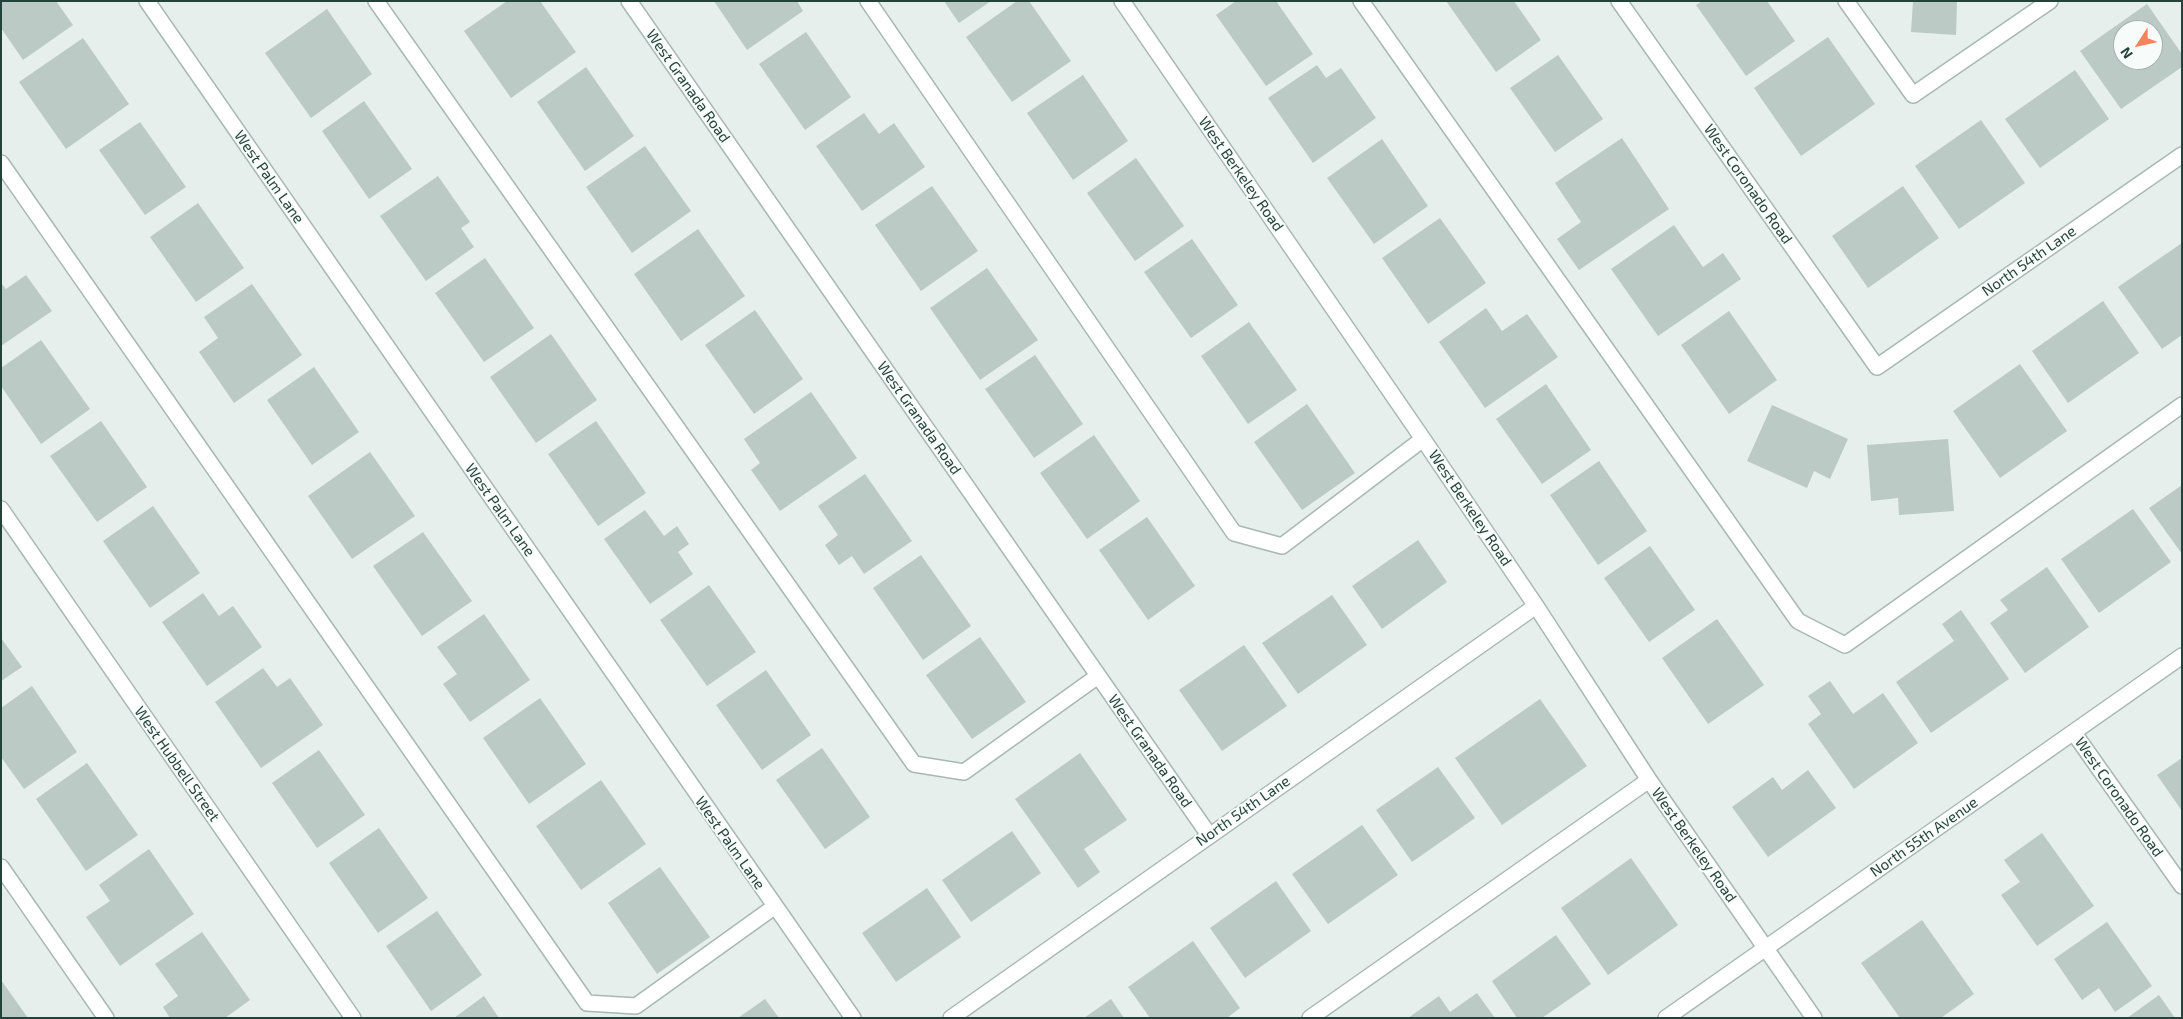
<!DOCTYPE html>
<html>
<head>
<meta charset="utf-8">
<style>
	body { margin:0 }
	#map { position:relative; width:2183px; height:1019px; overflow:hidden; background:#e6efeb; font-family:"Exo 2",sans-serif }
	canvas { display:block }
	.frame { position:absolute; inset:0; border:2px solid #24423a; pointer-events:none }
	.north { position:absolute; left:2113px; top:20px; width:50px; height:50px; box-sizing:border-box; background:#f7fbf9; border:1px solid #a3b1ad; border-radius:50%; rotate:235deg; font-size:14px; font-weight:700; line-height:20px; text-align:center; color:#24423a }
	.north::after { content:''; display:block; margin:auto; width:18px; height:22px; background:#f4845f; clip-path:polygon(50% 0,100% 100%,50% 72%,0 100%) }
</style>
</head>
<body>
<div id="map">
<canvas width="2183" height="1019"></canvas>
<div class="frame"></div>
<div class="north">N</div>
</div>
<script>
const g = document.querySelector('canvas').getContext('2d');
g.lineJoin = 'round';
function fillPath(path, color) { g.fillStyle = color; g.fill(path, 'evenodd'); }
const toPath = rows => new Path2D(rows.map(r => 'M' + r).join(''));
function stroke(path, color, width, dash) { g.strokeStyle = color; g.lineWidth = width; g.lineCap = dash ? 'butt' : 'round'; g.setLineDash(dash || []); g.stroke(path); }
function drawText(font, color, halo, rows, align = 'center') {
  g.font = font + ' "Exo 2",sans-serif'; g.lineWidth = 4; g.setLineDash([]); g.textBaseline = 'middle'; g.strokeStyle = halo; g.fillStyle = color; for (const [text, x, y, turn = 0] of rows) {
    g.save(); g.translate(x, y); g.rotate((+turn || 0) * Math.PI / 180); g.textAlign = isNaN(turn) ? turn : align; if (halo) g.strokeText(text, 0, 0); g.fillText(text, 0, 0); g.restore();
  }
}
fillPath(toPath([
	[1,1,56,1,73,25,23,60,1,28],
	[507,1,540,1,576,52,511,98,464,31],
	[714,1,797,1,803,11,747,50],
	[944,1,991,1,959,23],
	[1017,1,1029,1,1071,61,1012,102,966,37],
	[1236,1,1276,1,1313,54,1266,86,1216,15],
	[1446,1,1514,1,1541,40,1496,72],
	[1702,1,1767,1,1795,41,1746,76,1696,5],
	[1913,1,1957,1,1956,35,1911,32],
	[2147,4,2182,54,2182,67,2121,109,2080,51],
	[2123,30,2153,30,2153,60,2123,60],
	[327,9,372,74,311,118,265,53],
	[806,32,851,97,805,130,759,64],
	[1828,37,1875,104,1801,156,1754,88],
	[83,38,129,104,66,149,19,82],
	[1558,55,1603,119,1555,152,1510,88],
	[1317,65,1326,78,1341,68,1376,118,1313,163,1268,98],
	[586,67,634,136,585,171,537,102],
	[2075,70,2109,119,2040,168,2005,119],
	[1083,75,1128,141,1073,180,1027,113],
	[364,101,412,169,369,199,322,131],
	[864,113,879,134,894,123,925,167,862,211,816,146],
	[1981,120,2025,183,1959,229,1915,166],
	[140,122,186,187,145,215,99,150],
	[1622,138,1669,209,1579,270,1557,239,1581,222,1555,183],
	[1382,139,1428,206,1374,244,1327,178],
	[645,146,691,211,632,253,586,187],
	[1136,158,1184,226,1135,261,1087,193],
	[438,176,470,222,461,228,474,247,426,281,380,216],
	[932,186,978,251,921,291,875,225],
	[1903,186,1939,238,1868,288,1832,236],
	[198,203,244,268,196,302,150,237],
	[1440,218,1486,283,1428,324,1382,258],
	[1674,225,1703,267,1723,253,1741,279,1658,336,1611,269],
	[698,229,745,296,681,341,634,274],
	[1192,239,1238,305,1191,338,1144,272],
	[2182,243,2182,335,2162,349,2118,287],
	[485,258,534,328,484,362,435,293],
	[987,268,1038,340,980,380,930,308],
	[26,275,52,311,1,346,1,283,6,289],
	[252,284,302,355,234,403,199,352,218,338,204,317],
	[2103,301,2139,353,2068,403,2032,351],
	[1486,308,1502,331,1527,314,1558,357,1485,408,1439,342],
	[755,310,803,379,754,414,705,345],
	[1729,311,1777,380,1729,414,1681,345],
	[1249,322,1297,390,1248,424,1201,356],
	[551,334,597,400,536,443,490,377],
	[41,340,90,409,41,444,1,386,1,368],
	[1035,355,1083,424,1034,458,985,389],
	[2020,364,2067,431,2000,478,1953,411],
	[314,367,359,432,312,465,267,400],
	[1546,384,1591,450,1542,484,1496,419],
	[811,392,857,458,780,511,751,470,760,463,744,439],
	[1307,404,1355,473,1302,510,1254,442],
	[1772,405,1848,439,1830,479,1814,471,1807,488,1747,461],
	[101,421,147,487,97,522,50,456],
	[596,421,646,493,598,526,548,454],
	[1094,435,1140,501,1087,539,1040,473],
	[1948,439,1954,511,1899,515,1898,498,1871,501,1867,445],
	[370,452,415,516,352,559,308,496],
	[1599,461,1647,531,1598,565,1550,495],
	[865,474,912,541,864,574,852,556,839,565,825,545,838,535,818,506],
	[2182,485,2182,554,2149,508],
	[153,506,200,573,150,608,103,541],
	[2133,509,2171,562,2099,613,2061,559],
	[645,510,664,536,677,526,689,544,678,552,693,574,650,604,604,539],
	[1147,517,1195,586,1148,620,1099,550],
	[423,532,472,601,422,636,373,566],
	[1418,540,1447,582,1382,629,1352,586],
	[1650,546,1695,610,1649,642,1604,578],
	[921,555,971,626,923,660,873,588],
	[2047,567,2089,627,2025,673,1990,623,2008,610,2000,600],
	[709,585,756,652,707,686,660,620],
	[203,593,219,616,233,606,262,647,207,686,162,622],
	[1332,595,1367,645,1298,694,1262,643],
	[1961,610,2009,679,1931,733,1896,682,1954,641,1942,624],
	[484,614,530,680,470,722,443,684,457,674,437,647],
	[1717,619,1764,685,1708,724,1662,658],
	[980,637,1026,702,972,739,926,675],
	[1,638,22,667,1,681],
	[1244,645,1287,706,1222,751,1179,690],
	[263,668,277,687,290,678,323,725,261,768,215,702],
	[766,670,811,735,762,770,716,705],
	[1830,681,1853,714,1883,693,1918,743,1854,789,1808,724,1821,714,1808,696],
	[32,686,77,752,24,789,1,757,1,708],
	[540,698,586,764,529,804,483,738],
	[1540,699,1587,766,1502,825,1455,758],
	[822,748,870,817,825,849,776,780],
	[319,750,365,815,317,848,272,783],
	[1080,753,1127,820,1084,849,1100,872,1078,888,1015,799],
	[2182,758,2182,811,2157,775],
	[87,763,138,835,86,871,36,799],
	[1438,767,1475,818,1412,862,1376,810],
	[1808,770,1836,808,1768,857,1732,807,1773,777,1782,790],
	[601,780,646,844,581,890,536,826],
	[1362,825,1398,875,1328,924,1292,874],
	[379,828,428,898,378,933,329,863],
	[1012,831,1041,873,971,922,942,880],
	[2042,833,2094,906,2037,946,2001,895,2020,882,2004,860],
	[149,849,194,914,120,966,86,917,110,901,99,885],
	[1631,858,1678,925,1608,975,1561,908],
	[660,867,710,937,657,974,608,903],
	[1276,881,1311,931,1245,978,1210,928],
	[927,888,961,937,896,982,862,933],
	[437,911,482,975,431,1011,386,946],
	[1922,920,1974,994,1941,1018,1900,1018,1861,963],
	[2107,922,2152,986,2115,1012,2099,988,2082,1000,2054,959],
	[202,932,250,1000,225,1018,170,1018,163,1007,178,996,155,964],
	[1556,935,1591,984,1542,1018,1517,1018,1492,981],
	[1193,941,1240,1008,1227,1018,1150,1018,1128,987],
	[1,980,28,1018,1,1018],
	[1477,993,1495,1018,1408,1018,1439,996,1450,1012],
	[2159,995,2175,1018,2127,1018],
	[484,996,499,1018,454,1018],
	[765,999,779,1018,738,1018],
	[1111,999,1124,1018,1084,1018]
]), '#bbcac4');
const minor = toPath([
	[147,1,853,1018],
	[376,1,914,764,964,772,1098,676],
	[629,1,1209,835],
	[868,1,1234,533,1282,546,1423,439],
	[1122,1,1423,439,1536,606,1649,780,1814,1018],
	[1361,1,1798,621,1845,645,2182,405],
	[1619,1,1877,367,2182,155],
	[1846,1,1913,95,2050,1],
	[1,163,587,1003,636,1006,774,907],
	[1,509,353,1018],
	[2074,733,2182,886],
	[1,867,106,1018],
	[951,1018,1536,606],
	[1310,1018,1649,780],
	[1666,1018,2182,656]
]);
stroke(minor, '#a8b8b2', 18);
stroke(minor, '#fff', 15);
drawText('15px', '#24423a', '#f7fbf9', [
	["West Granada Road",688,86,55],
	["West Berkeley Road",1241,174,55],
	["West Palm Lane",269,177,55],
	["West Coronado Road",1748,184,55],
	["North 54th Lane",2029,261,-35],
	["West Granada Road",919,418,55],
	["West Berkeley Road",1470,508,56],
	["West Palm Lane",500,510,55],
	["West Granada Road",1150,751,55],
	["West Hubbell Street",177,764,55],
	["West Coronado Road",2119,797,55],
	["North 54th Lane",1243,811,-35],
	["North 55th Avenue",1924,837,-35],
	["West Palm Lane",730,843,55],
	["West Berkeley Road",1694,845,55]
]);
</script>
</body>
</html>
